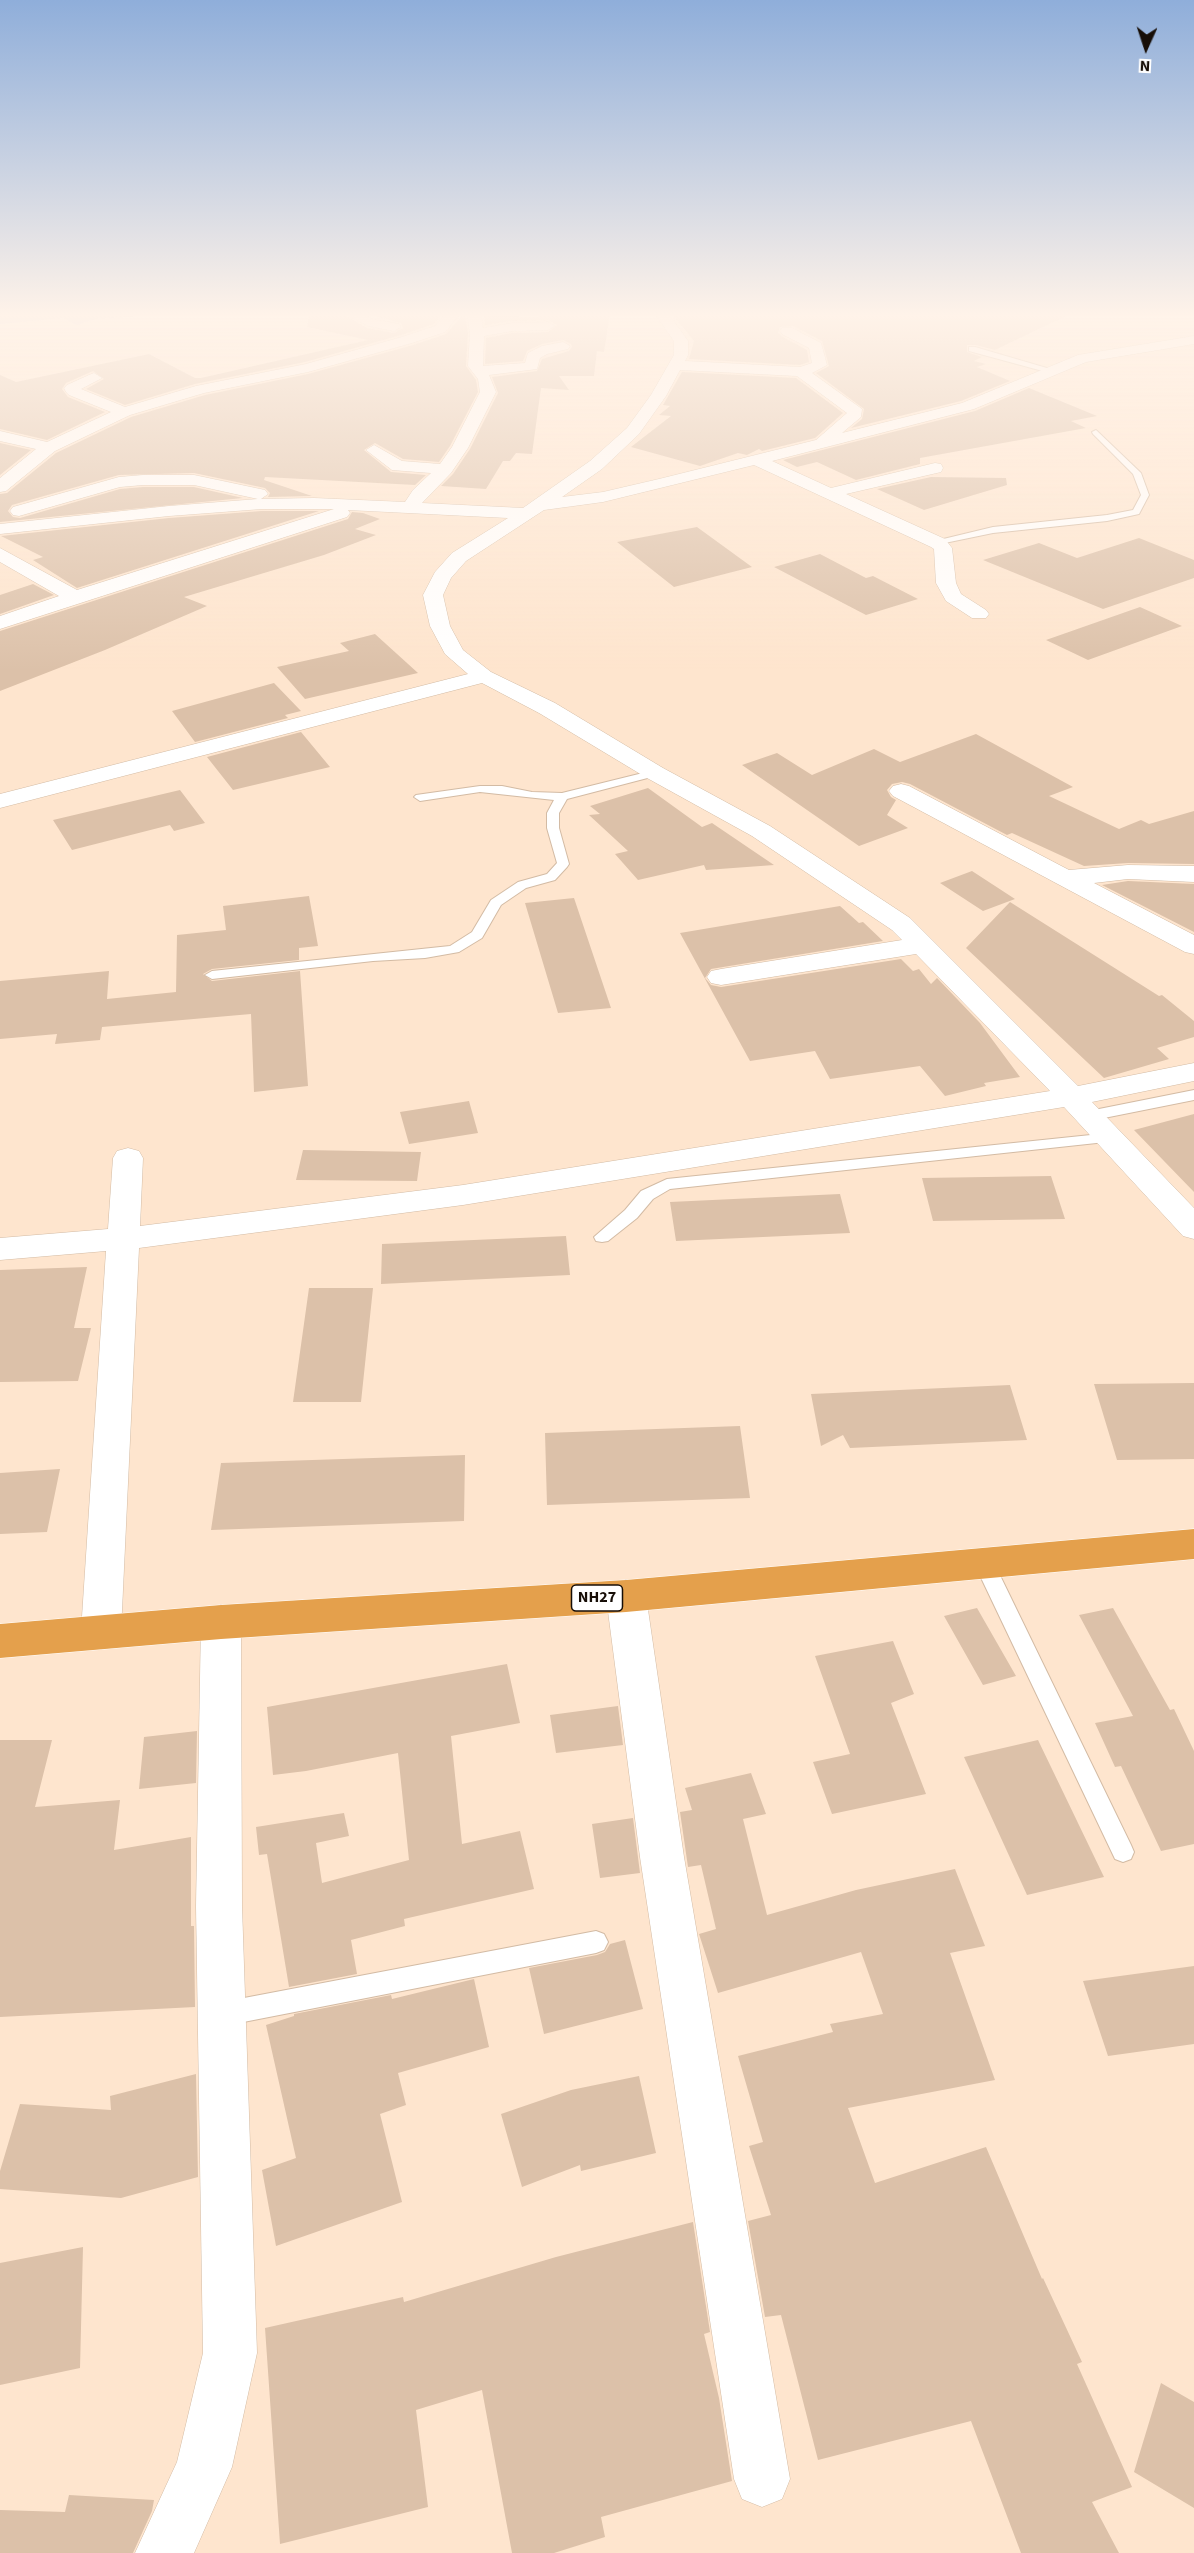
<!DOCTYPE html>
<html>
<head>
<meta charset="utf-8">
<style>
	body { margin:0 }
	#map { position:relative; width:1194px; height:2553px; overflow:hidden; background:#fee5ce; font-family:"Source Sans 3",sans-serif }
	canvas { display:block }
	.north { position:absolute; left:1116px; top:18px; width:60px; height:60px; -webkit-text-stroke:4px #fff; paint-order:stroke; rotate:183deg; font-size:16px; font-weight:700; line-height:24px; text-align:center; color:#170e07 }
	.north::after { content:''; display:block; margin:auto; width:21px; height:27px; background:#170e07; clip-path:polygon(50% 0,100% 100%,50% 72%,0 100%) }
</style>
</head>
<body>
<div id="map">
<canvas width="1194" height="2553"></canvas>
<div class="north">N</div>
</div>
<script>
const g = document.querySelector('canvas').getContext('2d');
g.lineJoin = 'round';
function fillPath(path, color) { g.fillStyle = color; g.fill(path, 'evenodd'); }
const toPath = rows => new Path2D(rows.map(r => 'M' + r).join(''));
function stroke(path, color, width, dash) { g.strokeStyle = color; g.lineWidth = width; g.lineCap = dash ? 'butt' : 'round'; g.setLineDash(dash || []); g.stroke(path); }
function drawText(font, color, halo, rows, align = 'center') {
  g.font = font + ' "Source Sans 3",sans-serif'; g.lineWidth = 4.5; g.setLineDash([]); g.textBaseline = 'middle'; g.strokeStyle = halo; g.fillStyle = color; for (const [text, x, y, turn = 0] of rows) {
    g.save(); g.translate(x, y); g.rotate((+turn || 0) * Math.PI / 180); g.textAlign = isNaN(turn) ? turn : align; if (halo) g.strokeText(text, 0, 0); g.fillText(text, 0, 0); g.restore();
  }
}
fillPath(toPath([
	[0,314,142,314,138,316,95,319,77,325,63,318,0,324]
]), '#c5c2db');
fillPath(toPath([
	[309,314,343,314,367,328,394,333,403,328,401,323,368,314,441,315,434,324,401,335,305,362,195,384,125,405,86,389,104,379,93,371,66,383,62,389,68,397,105,412,47,440,0,429,0,375,16,382,149,354,195,378,201,378,368,340,307,327],
	[535,314,610,314,604,352,597,351,594,376,559,376,569,390,541,388,532,454,516,453,510,461,503,461,486,489,441,486,453,474,470,449,498,393,492,377,537,371,542,359,569,351,572,347,571,344,563,340,542,344,527,351,523,361,485,364,486,338,512,333,548,332,557,325,548,320,512,321,485,325,484,316,540,317],
	[672,314,1070,314,995,350,976,345,967,345,967,352,982,357,974,361,986,364,977,367,1010,381,961,401,851,428,862,419,864,409,816,373,829,366,822,341,793,326,780,327,778,332,781,336,807,350,809,362,800,365,689,359,694,341],
	[462,316,465,316,468,333,466,366,476,380,478,392,450,446,439,462,403,459,375,443,364,450,391,472,426,475,415,485,265,477,264,480,312,496,268,497,270,493,265,488,194,473,119,475,12,505,8,511,13,517,20,518,120,489,143,487,194,487,243,498,0,522,0,494,7,493,56,453,131,417,205,395,308,374,413,345,446,334],
	[682,372,796,378,843,413,815,438,762,451,759,449,747,455,738,453,700,466,631,447,671,416,659,415,670,406,663,405],
	[1029,388,1097,416,1071,421,1086,428,920,458,920,464,856,480,817,462,797,467,783,460,975,411],
	[0,443,31,450,0,475],
	[931,477,1006,478,1007,485,924,510,877,489],
	[262,511,319,511,77,588,33,560,43,557,1,536,169,518],
	[352,512,363,513,380,519,355,529,376,535,324,555,184,597,207,606,105,650,0,691,0,631,348,519],
	[697,527,752,567,674,587,617,542],
	[1139,538,1194,560,1194,578,1103,609,983,560,1039,543,1077,558],
	[820,554,866,578,873,576,918,599,866,615,774,567],
	[33,584,54,595,0,614,0,595],
	[1140,607,1182,626,1088,660,1046,640],
	[375,634,418,673,305,699,277,667,349,651,340,643],
	[274,683,301,711,285,715,288,718,195,742,172,711],
	[301,732,330,767,233,790,207,757],
	[976,734,1073,787,1049,796,1119,829,1141,820,1149,824,1194,811,1194,864,1128,863,1084,866,1012,833,1007,835,910,784,902,782,892,784,887,790,891,797,896,800,887,815,908,828,859,846,742,765,777,753,812,775,874,749,900,762],
	[648,788,702,827,712,823,774,865,706,870,704,865,638,880,615,854,628,851,589,815,600,814,590,806],
	[180,790,205,823,174,831,170,825,72,850,53,820],
	[972,871,1015,899,983,911,940,883],
	[1128,881,1194,884,1194,932,1102,885],
	[309,896,318,946,299,948,299,960,212,969,203,974,212,981,300,971,308,1086,254,1092,251,1014,102,1027,100,1040,55,1044,57,1034,0,1039,0,981,109,971,107,999,176,992,177,935,226,930,223,906],
	[574,898,611,1008,558,1013,525,903],
	[1010,902,1159,996,1162,995,1194,1021,1194,1037,1157,1048,1169,1059,1104,1078,966,948],
	[840,906,859,923,863,922,883,941,711,969,705,978,711,985,721,987,901,959,913,971,919,969,931,984,937,978,980,1023,1020,1077,984,1083,986,1086,945,1096,920,1066,830,1079,815,1051,750,1061,680,933],
	[469,1101,478,1133,409,1144,400,1112],
	[1194,1114,1194,1192,1134,1130],
	[303,1150,421,1152,417,1181,296,1180],
	[1051,1176,1065,1219,933,1221,922,1178],
	[840,1194,850,1233,676,1241,670,1202],
	[566,1236,570,1275,381,1284,382,1244],
	[87,1267,74,1328,91,1328,78,1381,0,1382,0,1270],
	[309,1288,373,1288,361,1402,293,1402],
	[1194,1383,1194,1459,1117,1460,1094,1384],
	[1010,1385,1027,1440,850,1448,843,1435,821,1446,811,1394],
	[740,1426,750,1498,547,1505,545,1433],
	[465,1455,464,1521,211,1530,221,1463],
	[60,1469,47,1532,0,1534,0,1473],
	[977,1608,1016,1676,983,1685,944,1616],
	[1113,1608,1170,1710,1174,1709,1194,1751,1194,1844,1161,1851,1121,1766,1115,1767,1095,1723,1133,1716,1079,1615],
	[893,1641,914,1694,891,1703,926,1794,832,1814,813,1762,850,1754,815,1656],
	[507,1664,520,1723,451,1736,462,1844,520,1831,534,1889,404,1919,405,1926,351,1940,357,1974,289,1987,267,1854,259,1855,256,1827,344,1813,349,1836,316,1843,322,1883,409,1860,398,1753,306,1771,273,1775,267,1707],
	[618,1706,623,1745,556,1753,550,1715],
	[197,1731,196,1783,139,1789,144,1737],
	[0,1740,52,1740,35,1807,120,1800,114,1850,191,1837,191,1926,194,1926,195,2007,0,2017],
	[1038,1740,1104,1877,1027,1895,964,1757],
	[751,1773,766,1814,743,1819,767,1915,856,1890,955,1869,985,1946,950,1953,995,2080,848,2108,875,2183,986,2147,1042,2279,1043,2278,1082,2362,1077,2364,1132,2487,1092,2502,1119,2553,1021,2553,971,2421,818,2460,781,2315,765,2317,748,2221,771,2215,749,2146,763,2142,738,2056,833,2032,830,2024,883,2014,861,1952,718,1993,699,1934,716,1929,701,1865,688,1867,680,1812,692,1810,685,1788],
	[633,1818,640,1873,600,1878,592,1824],
	[625,1940,643,2009,544,2034,529,1968,597,1955,605,1952,610,1944],
	[1194,1966,1194,2044,1108,2056,1083,1981],
	[474,1979,489,2047,398,2073,406,2105,380,2114,402,2202,276,2246,262,2170,296,2158,266,2025,294,2016,294,2014,391,1995,392,1999],
	[196,2074,198,2177,121,2198,0,2189,0,2171,20,2104,111,2110,110,2096],
	[639,2076,656,2153,581,2171,580,2165,522,2187,501,2114,571,2090],
	[693,2222,710,2332,704,2334,719,2398,732,2481,601,2517,605,2537,554,2553,512,2553,482,2390,416,2410,428,2507,280,2544,265,2328,403,2297,404,2302,556,2257],
	[83,2247,80,2368,0,2385,0,2263],
	[1161,2383,1194,2402,1194,2508,1134,2472],
	[69,2495,154,2500,152,2511,133,2553,0,2553,0,2510,65,2512]
]), '#dcc1a9');
const service = toPath([
	[969,347,975,347,1057,371,1050,373,969,351,969,347],
	[1096,430,1141,473,1149,495,1139,514,1107,521,993,533,935,545,935,541,993,527,1107,515,1133,510,1141,495,1133,474,1093,434,1092,432,1096,430],
	[655,770,661,773,659,775,567,799,559,813,559,828,569,864,567,867,555,880,526,888,501,905,482,938,459,952,425,958,373,961,212,979,205,975,212,971,450,946,472,932,491,900,518,882,547,874,557,863,547,828,547,813,554,800,480,792,420,801,414,797,416,795,480,786,502,786,532,792,562,793,655,770],
	[1194,1090,1194,1100,1089,1121,1082,1116,1089,1111,1194,1090],
	[1110,1133,1118,1138,1115,1141,670,1189,653,1199,637,1218,608,1241,602,1242,596,1241,594,1237,625,1210,641,1191,667,1179,1110,1133],
	[984,1555,991,1557,994,1563,1131,1845,1134,1852,1131,1859,1123,1862,1115,1859,974,1563,977,1557,984,1555],
	[596,1931,604,1934,608,1942,604,1950,596,1953,223,2026,215,2022,211,2014,215,2006,223,2002,596,1931]
]);
const minor = toPath([
	[345,314,363,314,372,319,399,324,401,327,394,331,368,326,345,314],
	[445,314,460,314,445,332,412,343,308,372,204,393,130,415,55,451,6,491,0,492,0,478,36,449,0,441,0,431,47,442,111,412,69,395,66,392,64,388,67,385,89,375,94,373,102,378,81,389,125,407,196,386,306,364,402,337,435,326,445,314],
	[467,314,481,314,483,328,512,323,548,322,555,326,548,330,512,331,484,336,483,366,525,363,528,353,542,346,563,342,570,346,568,349,547,354,540,358,537,369,489,375,496,392,468,448,451,473,422,503,523,508,590,461,627,428,651,395,674,355,674,341,655,314,669,314,688,341,688,355,685,361,800,367,812,363,809,348,782,334,780,331,782,328,792,328,821,343,827,365,812,373,862,409,861,417,842,433,962,403,1078,355,1194,336,1194,344,1086,362,974,409,772,461,831,488,935,463,941,464,943,468,941,472,846,494,945,539,952,548,956,583,961,594,986,610,989,614,986,618,972,618,946,601,936,583,934,549,931,547,754,465,603,502,544,510,466,561,451,578,443,595,450,626,463,650,491,672,555,703,663,768,770,826,910,918,1078,1086,1194,1063,1194,1081,1092,1102,1194,1208,1194,1239,1183,1236,1064,1107,463,1205,139,1248,121,1632,115,1644,101,1649,87,1644,81,1632,106,1251,0,1260,0,1238,108,1229,113,1158,117,1151,128,1148,139,1151,143,1158,140,1226,463,1185,1050,1091,916,954,721,985,711,983,707,977,711,971,721,969,902,940,892,930,752,836,647,778,539,713,482,683,0,808,0,794,468,674,445,654,430,626,423,595,435,572,452,553,508,518,348,510,350,513,347,517,0,629,0,616,59,596,0,562,0,548,77,590,334,509,262,509,169,516,0,534,0,524,169,506,258,499,194,485,143,485,120,487,19,516,13,515,10,511,13,507,119,477,143,475,194,475,265,490,268,494,261,499,314,498,405,502,413,490,431,473,392,470,366,450,374,445,402,461,440,464,452,447,480,392,478,379,468,366,470,333,467,314],
	[680,370,797,376,847,413,816,440,659,479,603,492,562,497,602,469,639,434,666,396,680,370],
	[901,784,909,786,1069,870,1128,865,1194,866,1194,882,1128,879,1094,883,1194,935,1194,954,1185,952,893,796,889,791,893,786,901,784],
	[626,1580,640,1584,646,1596,684,1857,790,2479,782,2499,762,2507,742,2499,734,2479,640,1857,606,1596,612,1584,626,1580],
	[221,1605,235,1610,241,1622,242,1906,257,2353,232,2467,194,2553,135,2553,177,2462,203,2353,196,1906,201,1622,207,1610,221,1605]
]);
const trunk = toPath([
	[1194,1529,1194,1559,626,1612,221,1639,0,1658,0,1624,221,1605,626,1580,1194,1529]
]);
stroke(service, '#d3bba4', 2);
stroke(minor, '#d3bba4', 1);
stroke(trunk, '#fff', 1);
fillPath(service, '#fff');
fillPath(minor, '#fff');
fillPath(trunk, '#e4a04c');
const sky = g.createLinearGradient(0, 0, 0, 671);
sky.addColorStop(0, '#8faeda');
sky.addColorStop(0.47, '#fff3e9');
sky.addColorStop(1, '#fff3e900');
g.fillStyle = sky;
g.fillRect(0, 0, 1194, 671);
for (const [x, y, w] of [
	[597,1598,51]
]) { const box = new Path2D(); box.roundRect(x - w / 2, y - 13, w, 26, 4.5); g.fillStyle = '#fff'; g.fill(box); stroke(box, '#170e07', 1.5); }
drawText('bold 16px', '#170e07', null, [
	["NH27",597,1598]
]);
</script>
</body>
</html>
